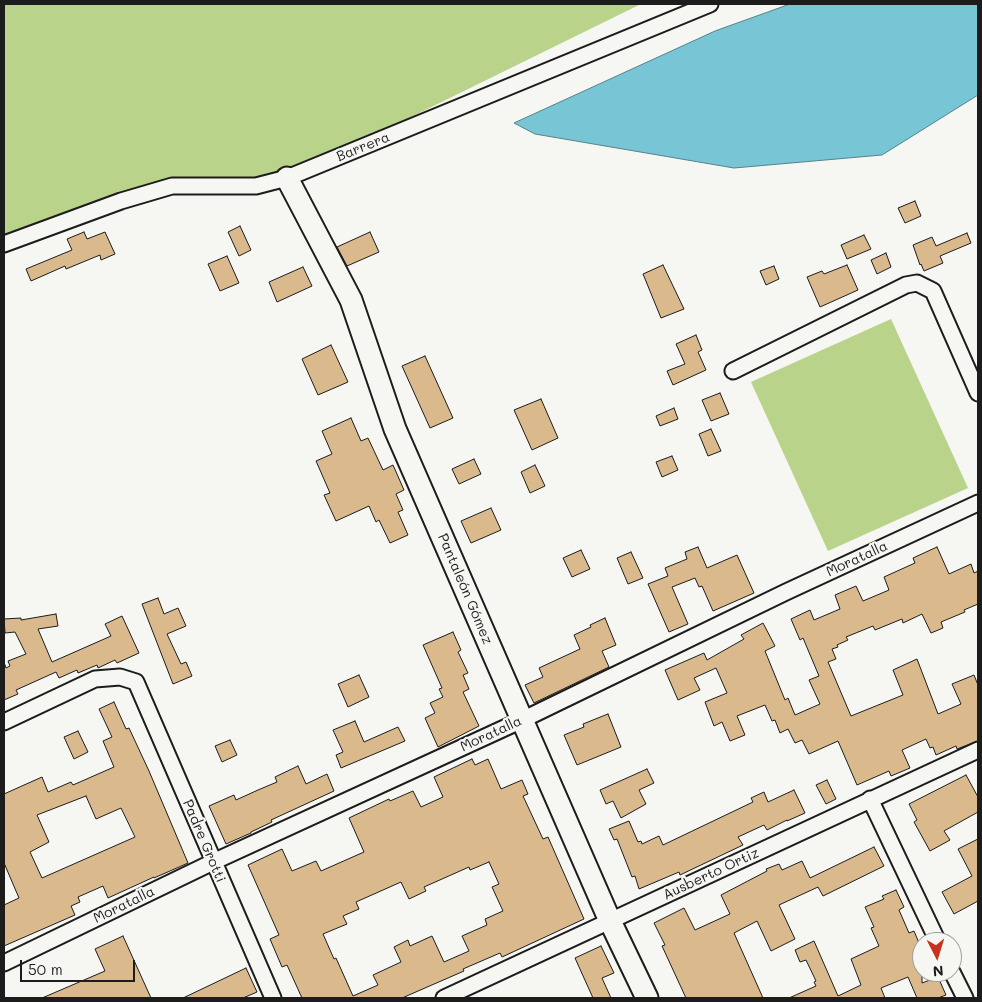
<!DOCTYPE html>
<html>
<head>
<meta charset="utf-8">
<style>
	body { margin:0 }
	#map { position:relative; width:982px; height:1002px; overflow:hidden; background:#f6f6f2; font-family:Mali,sans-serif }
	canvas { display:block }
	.frame { position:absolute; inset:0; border:5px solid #1c1c1c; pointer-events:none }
	.north { position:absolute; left:912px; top:932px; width:50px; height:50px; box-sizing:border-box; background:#f6f6f2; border:1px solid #9f9f9c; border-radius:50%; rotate:175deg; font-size:14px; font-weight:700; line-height:20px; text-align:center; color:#1c1c1c }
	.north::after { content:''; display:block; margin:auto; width:18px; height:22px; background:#c8321e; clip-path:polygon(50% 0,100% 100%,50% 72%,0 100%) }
	.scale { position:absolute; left:20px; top:960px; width:115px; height:22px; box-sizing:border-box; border:2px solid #1c1c1c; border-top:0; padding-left:6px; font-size:15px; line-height:18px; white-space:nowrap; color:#1c1c1c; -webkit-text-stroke:4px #f6f6f2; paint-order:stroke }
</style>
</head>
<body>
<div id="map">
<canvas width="982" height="1002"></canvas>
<div class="frame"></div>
<div class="north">N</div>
<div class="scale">50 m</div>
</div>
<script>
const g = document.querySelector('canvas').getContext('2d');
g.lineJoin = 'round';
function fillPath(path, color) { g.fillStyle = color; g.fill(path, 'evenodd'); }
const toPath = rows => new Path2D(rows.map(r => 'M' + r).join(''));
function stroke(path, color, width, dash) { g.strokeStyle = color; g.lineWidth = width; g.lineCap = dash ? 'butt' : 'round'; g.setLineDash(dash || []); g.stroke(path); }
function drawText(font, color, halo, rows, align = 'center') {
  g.font = font + ' Mali,sans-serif'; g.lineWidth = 4.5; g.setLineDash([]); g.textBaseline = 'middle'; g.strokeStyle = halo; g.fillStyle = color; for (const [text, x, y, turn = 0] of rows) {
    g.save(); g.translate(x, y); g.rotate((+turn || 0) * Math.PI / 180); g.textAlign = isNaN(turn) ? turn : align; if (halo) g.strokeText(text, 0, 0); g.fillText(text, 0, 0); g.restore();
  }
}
fillPath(toPath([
	[4,4,641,4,287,178,172,186,4,244],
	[891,319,968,488,828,551,751,382]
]), '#bad38a');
const water = toPath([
	[790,4,978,4,978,95,882,155,734,168,535,134,514,123,715,31,790,4]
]);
fillPath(water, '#78c6d5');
stroke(water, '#53828b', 1);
const building = toPath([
	[915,201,921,216,905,223,898,208,915,201],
	[240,226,251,250,239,256,228,232,240,226],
	[84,232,87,239,105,232,115,254,101,260,100,255,66,269,65,266,31,281,26,269,72,250,67,239,84,232],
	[370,232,379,252,347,266,337,247,370,232],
	[967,233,971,243,940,256,943,263,924,271,921,264,920,265,913,245,932,237,936,246,967,233],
	[864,235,871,249,847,259,841,245,864,235],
	[886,253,891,267,877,274,871,260,886,253],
	[227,256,239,283,220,291,208,264,227,256],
	[663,265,684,309,661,318,643,274,663,265],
	[847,265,858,290,820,307,807,277,822,271,824,274,847,265],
	[774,266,779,279,766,285,760,271,774,266],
	[303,267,312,286,277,302,269,282,303,267],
	[696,335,702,350,698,352,706,370,673,385,667,371,685,364,676,344,696,335],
	[331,345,348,382,318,395,302,359,331,345],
	[425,356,453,418,430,428,402,366,425,356],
	[720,393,729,414,711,421,702,400,720,393],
	[541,399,558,438,532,450,514,410,541,399],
	[674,408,678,419,660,426,656,416,674,408],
	[351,418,361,441,368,438,383,470,393,465,404,490,396,494,403,510,398,512,408,535,390,543,379,520,376,522,369,506,336,521,324,495,330,493,316,461,332,454,322,431,351,418],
	[711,429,721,451,708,456,699,434,711,429],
	[672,456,678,470,662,477,656,462,672,456],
	[474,459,481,474,459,484,452,469,474,459],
	[535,465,545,486,530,493,521,472,535,465],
	[491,508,501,530,471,543,461,521,491,508],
	[698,547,707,568,737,555,754,593,713,611,702,586,699,587,695,578,672,587,688,624,669,632,648,584,668,576,665,568,687,559,685,552,698,547],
	[937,547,949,574,971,564,974,573,978,571,978,604,964,610,965,612,941,622,943,628,931,633,922,614,903,623,902,619,875,630,873,626,846,637,848,640,837,645,838,647,832,649,836,659,828,662,851,716,903,695,893,670,917,659,938,714,961,704,952,684,974,675,978,685,978,741,957,749,956,746,936,755,933,747,930,748,926,739,902,750,910,768,891,776,889,771,857,785,838,741,809,754,802,740,795,743,788,729,780,733,775,720,772,721,765,705,737,716,745,735,730,741,722,722,714,726,705,702,727,693,716,668,694,678,700,690,678,700,665,670,704,653,707,660,744,639,741,635,763,623,775,646,765,651,785,700,788,698,795,715,820,704,809,680,819,676,803,638,800,640,791,619,810,610,814,620,840,609,835,595,856,586,863,601,889,590,884,577,915,563,913,558,937,547],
	[581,550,590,569,572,577,563,558,581,550],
	[631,552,643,578,628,584,617,558,631,552],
	[158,598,164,614,178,608,186,626,167,634,181,664,186,662,192,676,173,684,142,604,158,598],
	[56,614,58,626,38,629,52,662,111,636,105,624,122,616,139,653,117,663,115,660,98,668,97,665,78,673,77,670,59,678,56,672,16,690,18,694,4,700,4,662,6,668,10,666,8,661,26,654,15,632,5,633,4,619,21,618,21,620,56,614],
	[605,618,616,645,602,651,609,667,534,703,525,685,543,677,539,668,580,649,574,635,591,627,590,625,605,618],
	[453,632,461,650,458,652,468,673,463,675,469,689,463,692,479,726,438,747,425,718,435,713,430,703,443,697,439,689,442,688,423,645,453,632],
	[359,675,369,697,348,707,338,684,359,675],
	[114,702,126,729,129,728,149,771,188,863,154,878,154,877,108,898,103,886,78,897,80,902,71,906,75,915,4,946,4,905,19,898,4,863,4,794,42,777,48,792,71,782,73,785,114,767,103,741,112,737,99,709,114,702],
	[86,796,96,819,121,808,135,837,42,878,30,852,49,842,37,815,86,796],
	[608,714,621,747,577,765,564,735,584,727,583,724,608,714],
	[355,721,364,742,398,727,405,741,341,768,336,755,343,752,333,730,355,721],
	[78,731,88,752,74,759,64,737,78,731],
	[230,740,237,755,222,762,215,746,230,740],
	[472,759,475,765,488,759,501,789,522,780,528,794,523,796,543,839,548,837,584,919,502,957,500,953,463,969,464,971,402,998,302,998,287,965,282,967,270,939,279,935,248,865,282,849,292,871,316,861,321,871,364,852,349,818,389,799,390,801,413,791,421,807,443,797,434,777,472,759],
	[489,862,499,884,492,887,503,911,485,919,487,925,462,936,469,951,444,962,432,936,410,946,408,940,394,947,401,962,373,975,378,985,353,996,336,958,334,959,323,934,347,924,343,916,359,909,356,902,401,882,409,899,426,891,424,887,469,867,470,870,489,862],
	[298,766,306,784,327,774,334,791,271,820,272,822,251,832,251,833,226,844,209,806,234,795,236,800,258,790,277,782,275,777,298,766],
	[647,769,654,783,639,790,646,804,621,818,613,801,606,804,600,790,647,769],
	[966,775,978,797,978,812,944,831,950,840,930,851,914,822,917,820,909,804,966,775],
	[827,780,836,799,826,804,816,785,827,780],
	[794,790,805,813,787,821,787,820,767,830,764,825,738,837,743,845,680,875,679,872,639,889,635,876,632,877,617,839,614,840,609,829,629,821,638,842,641,841,642,844,659,836,663,845,753,802,751,798,764,792,768,802,794,790],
	[978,839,978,901,954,914,942,892,972,876,958,849,978,839],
	[874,847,884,866,823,896,818,887,779,905,795,939,771,951,757,921,734,933,763,998,686,998,662,946,665,945,654,923,684,908,695,930,730,914,721,895,767,871,766,869,779,864,782,870,802,861,810,878,874,847],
	[896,890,904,907,899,910,909,933,914,931,922,950,922,983,938,977,946,995,938,998,917,998,908,977,881,988,885,998,789,998,816,986,814,982,816,981,806,960,800,962,795,950,814,941,838,996,861,985,851,959,879,946,871,928,874,927,865,907,884,899,882,896,896,890],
	[123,936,151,998,42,998,105,971,95,949,123,936],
	[601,946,614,973,602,978,611,998,593,998,575,958,601,946],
	[246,968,257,992,243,998,183,998,246,968]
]);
fillPath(building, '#dab98d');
stroke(building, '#1c1c1c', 1);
const street = toPath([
	[4,244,121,201,172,186,256,186,287,178,710,4],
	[733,371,906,285,917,283,933,291,978,393],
	[4,722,95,679,120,677,136,682,273,998],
	[870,799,938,942],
	[4,963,213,862,522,720,786,592,978,503],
	[952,972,965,998],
	[444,998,978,750]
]);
const secondary = toPath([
	[287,178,351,300,395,429,610,921,647,998]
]);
stroke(street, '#1c1c1c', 19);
stroke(secondary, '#1c1c1c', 25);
stroke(street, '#f6f6f2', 15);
stroke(secondary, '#f6f6f2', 21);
drawText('14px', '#1c1c1c', '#f6f6f2', [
	["Barrera",363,147,-22],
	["Moratalla",857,559,-25],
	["Pantaleón Gómez",465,589,67],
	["Moratalla",491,734,-25],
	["Padre Grotti",204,841,67],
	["Ausberto Ortiz",711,874,-25],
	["Moratalla",124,905,-26]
]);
</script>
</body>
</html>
